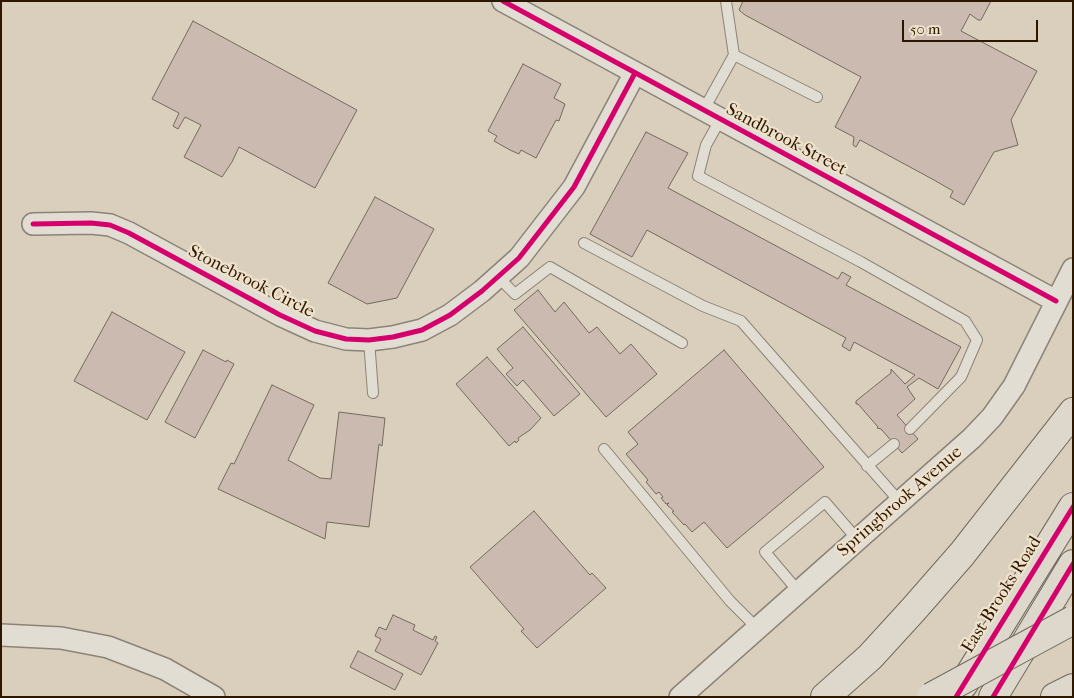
<!DOCTYPE html>
<html>
<head>
<meta charset="utf-8">
<style>
	body { margin:0 }
	#map { position:relative; width:1074px; height:698px; overflow:hidden; background:#dacfbd; font-family:"IM FELL French Canon",serif }
	canvas { display:block }
	.frame { position:absolute; inset:0; border:2px solid #2d1700; pointer-events:none }
	.scale { position:absolute; left:902px; top:20px; width:136px; height:22px; box-sizing:border-box; border:2px solid #2d1700; border-top:0; padding-left:6px; font-size:15px; line-height:18px; white-space:nowrap; color:#2d1700; -webkit-text-stroke:4px #efe2cc; paint-order:stroke }
</style>
</head>
<body>
<div id="map">
<canvas width="1074" height="698"></canvas>
<div class="frame"></div>
<div class="scale">50 m</div>
</div>
<script>
const g = document.querySelector('canvas').getContext('2d');
g.lineJoin = 'round';
function fillPath(path, color) { g.fillStyle = color; g.fill(path, 'evenodd'); }
const toPath = rows => new Path2D(rows.map(r => 'M' + r).join(''));
function stroke(path, color, width, dash) { g.strokeStyle = color; g.lineWidth = width; g.lineCap = dash ? 'butt' : 'round'; g.setLineDash(dash || []); g.stroke(path); }
function drawText(font, color, halo, rows, align = 'center') {
  g.font = font + ' "IM FELL French Canon",serif'; g.lineWidth = 4.5; g.setLineDash([]); g.textBaseline = 'middle'; g.strokeStyle = halo; g.fillStyle = color; for (const [text, x, y, turn = 0] of rows) {
    g.save(); g.translate(x, y); g.rotate((+turn || 0) * Math.PI / 180); g.textAlign = isNaN(turn) ? turn : align; if (halo) g.strokeText(text, 0, 0); g.fillText(text, 0, 0); g.restore();
  }
}
const building = toPath([
	[743,1,991,1,981,20,978,20,970,14,961,31,1037,71,1011,120,1018,145,994,152,964,205,950,197,953,191,934,180,860,140,856,147,853,145,854,137,835,127,861,77,745,15,739,10,743,1],
	[193,21,357,110,315,188,239,147,232,162,222,177,184,157,201,125,185,117,178,129,173,126,179,113,152,99,193,21],
	[523,64,561,84,554,98,565,104,559,121,556,120,536,158,521,150,519,154,510,150,494,141,497,136,488,131,523,64],
	[646,132,688,153,668,188,838,279,842,272,851,277,846,285,961,347,938,389,919,378,907,387,915,399,897,415,918,439,902,453,881,429,877,428,878,427,858,404,856,404,856,401,891,373,891,369,905,384,915,375,854,342,850,351,842,346,846,338,647,230,632,257,590,234,646,132],
	[375,197,434,229,397,298,367,304,328,283,375,197],
	[538,290,555,312,564,302,589,333,597,327,620,354,631,344,657,374,606,417,514,310,538,290],
	[112,312,185,352,147,420,74,381,112,312],
	[523,327,580,394,554,416,523,380,517,386,506,374,513,368,497,349,523,327],
	[203,350,226,362,227,360,234,364,195,438,165,422,203,350],
	[724,350,824,467,727,548,704,522,692,532,685,524,684,525,672,512,674,511,667,505,669,503,666,504,661,498,663,497,659,492,656,494,646,482,648,480,626,454,638,444,628,432,724,350],
	[487,357,541,418,530,430,518,438,519,440,516,443,515,441,509,446,456,384,487,357],
	[272,385,314,405,288,460,320,478,331,479,339,412,385,418,382,446,379,444,369,527,327,522,325,539,218,489,231,463,234,464,272,385],
	[534,511,590,575,592,573,606,588,537,648,521,631,524,629,470,567,534,511],
	[393,615,415,625,413,630,433,640,435,636,437,637,435,641,438,643,421,675,375,651,381,639,375,636,379,627,386,630,393,615],
	[358,651,403,674,395,690,350,667,358,651]
]);
fillPath(building, '#cbbaaf');
stroke(building, '#736a5d', 1);
const lane = toPath([
	[734,55,817,97],
	[703,111,734,55,726,1],
	[720,120,706,145,698,176,861,262,965,321,977,340,961,377,910,429],
	[584,243,703,306,741,321,900,502],
	[498,277,515,294,550,267,682,343],
	[369,340,373,393],
	[604,449,730,601,756,627],
	[867,466,894,444],
	[798,591,765,552,825,502,857,539]
]);
const street = toPath([
	[503,1,1056,301],
	[33,224,91,223,110,225,129,233,280,315,315,331,346,339,369,340,393,337,422,330,450,315,482,291,519,258,574,187,635,73],
	[1,635,61,638,108,647,165,669,214,697],
	[680,697,972,438,992,417,1014,386,1073,269]
]);
const primary = toPath([
	[963,685,1073,507],
	[993,697,1073,564]
]);
const highway = toPath([
	[825,697,870,657,913,610,962,554,1073,412],
	[1055,697,1073,688]
]);
stroke(lane, '#8c8376', 12);
stroke(street, '#8c8376', 24);
stroke(primary, '#736a5d', 30);
stroke(highway, '#736a5d', 30);
stroke(lane, '#e2ddd3', 10);
stroke(street, '#e2ddd3', 21);
stroke(primary, '#ddd7cc', 28);
stroke(highway, '#ddd7cc', 28);
const highwayBridge = toPath([
	[931,697,1073,620]
]);
stroke(highwayBridge, '#736a5d', 30, []);
stroke(highwayBridge, '#ddd7cc', 28);
stroke(toPath([
	[503,1,1056,301],
	[33,224,91,223,110,225,129,233,280,315,315,331,346,339,369,340,393,337,422,330,450,315,482,291,519,258,574,187,635,73],
	[956,697,1073,507],
	[993,697,1073,564]
]), '#d6006c', 5);
drawText('18px', '#2d1700', '#efe2cc', [
	["Sandbrook Street",786,140,28],
	["Stonebrook Circle",251,282,27],
	["Springbrook Avenue",900,502,-41],
	["East Brooks Road",1002,595,-58]
]);
</script>
</body>
</html>
